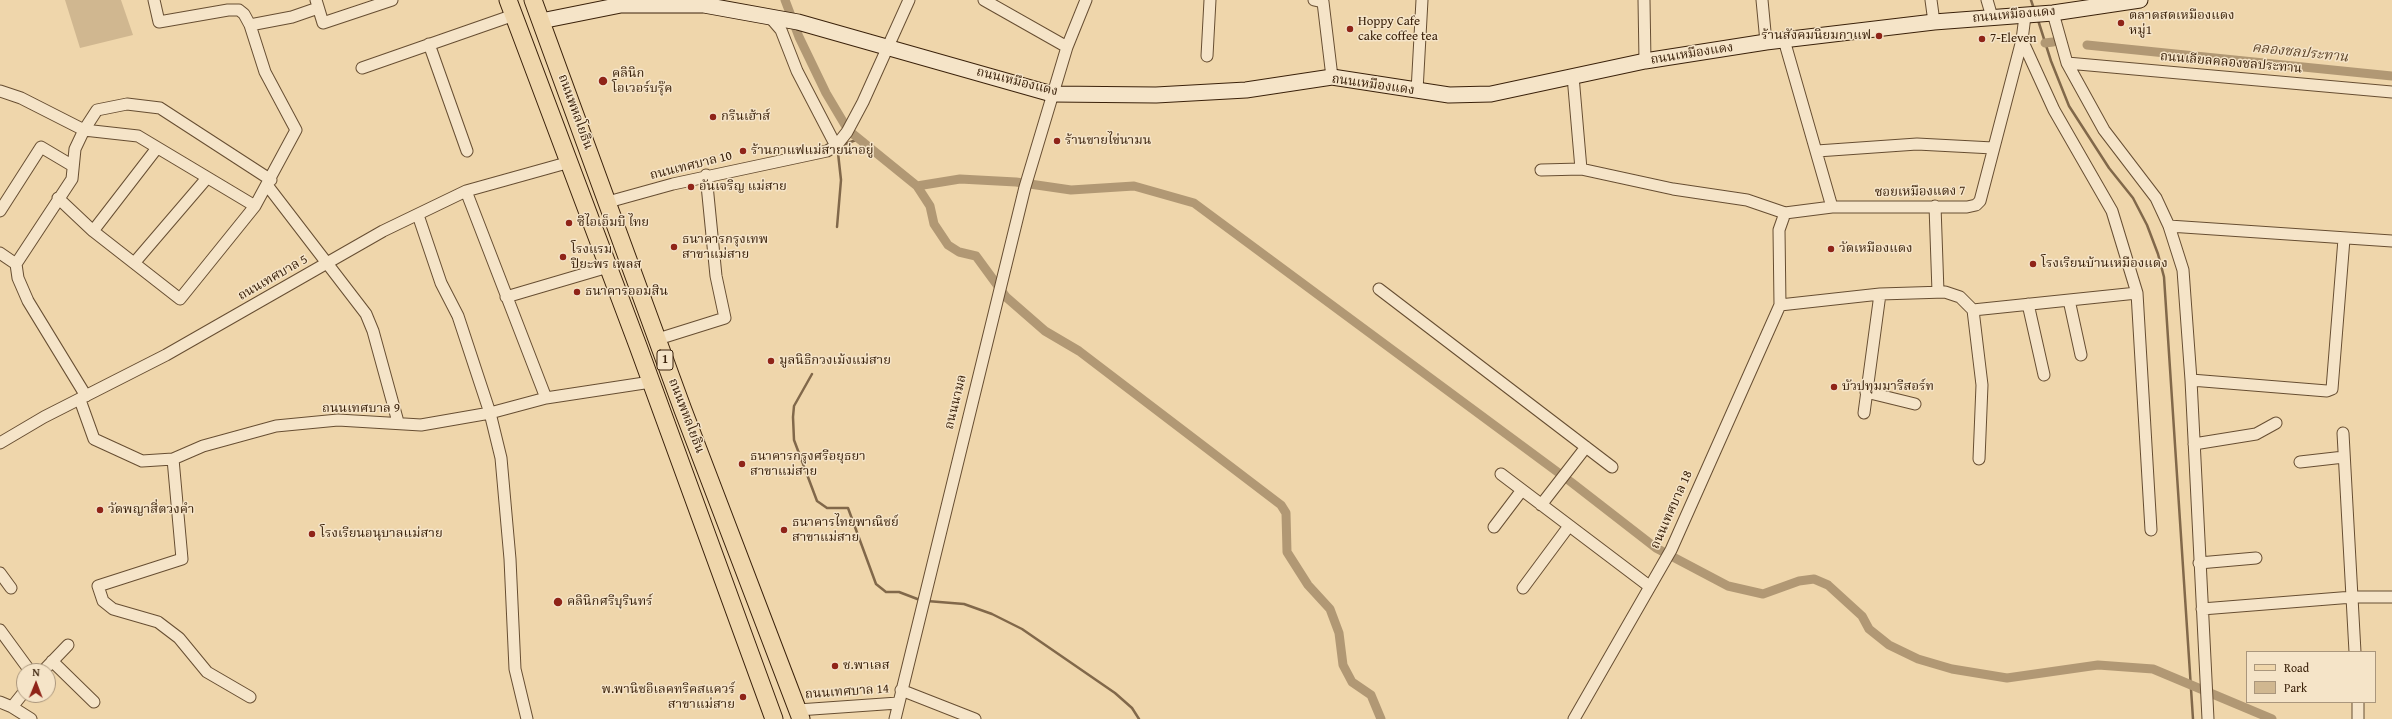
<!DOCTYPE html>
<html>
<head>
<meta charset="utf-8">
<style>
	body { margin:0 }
	#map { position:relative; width:2392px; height:719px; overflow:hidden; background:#efd6ab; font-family:"Gentium Book Plus",serif }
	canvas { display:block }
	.legend { position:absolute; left:2246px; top:651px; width:130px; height:52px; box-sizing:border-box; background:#f5e4c8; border:1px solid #aa967c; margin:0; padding:5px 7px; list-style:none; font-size:12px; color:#3a210a }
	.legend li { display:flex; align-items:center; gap:8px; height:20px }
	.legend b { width:20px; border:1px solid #aa967c }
	.north { position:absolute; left:16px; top:663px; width:40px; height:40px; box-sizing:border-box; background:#f5e4c8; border:1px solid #aa967c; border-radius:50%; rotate:1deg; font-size:11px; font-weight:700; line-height:16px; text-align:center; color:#3a210a }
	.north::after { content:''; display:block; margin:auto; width:14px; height:18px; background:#8f2418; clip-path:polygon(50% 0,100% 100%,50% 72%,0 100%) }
</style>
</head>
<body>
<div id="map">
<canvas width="2392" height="719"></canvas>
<ul class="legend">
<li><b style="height:5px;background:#efd6ab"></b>Road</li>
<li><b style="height:11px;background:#d0b790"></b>Park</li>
</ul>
<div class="north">N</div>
</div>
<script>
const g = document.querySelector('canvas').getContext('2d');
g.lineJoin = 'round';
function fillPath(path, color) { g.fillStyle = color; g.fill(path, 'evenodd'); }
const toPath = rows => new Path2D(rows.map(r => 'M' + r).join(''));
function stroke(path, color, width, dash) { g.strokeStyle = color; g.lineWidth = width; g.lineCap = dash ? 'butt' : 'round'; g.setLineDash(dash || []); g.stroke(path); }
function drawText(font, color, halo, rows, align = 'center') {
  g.font = font + ' "Gentium Book Plus","Noto Serif Thai",serif'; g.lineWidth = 3; g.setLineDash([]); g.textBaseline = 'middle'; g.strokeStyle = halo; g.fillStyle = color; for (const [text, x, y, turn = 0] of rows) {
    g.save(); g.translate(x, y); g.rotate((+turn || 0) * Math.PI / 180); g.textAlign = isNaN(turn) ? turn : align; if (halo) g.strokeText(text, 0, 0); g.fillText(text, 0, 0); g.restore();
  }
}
fillPath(toPath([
	[65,0,121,0,133,35,80,48]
]), '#d0b790');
stroke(toPath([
	[2031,0,2034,9],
	[2038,20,2051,61,2069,106,2109,168,2133,198,2147,225,2158,254,2164,277,2193,719],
	[837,227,841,180,838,153,845,144,859,139],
	[812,374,794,406,793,417,794,440,817,501,827,508,848,508,876,584,886,592,899,592,920,600],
	[927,601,964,604,992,614,1022,629,1115,693,1132,708,1139,719]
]), '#81684a', 2.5);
stroke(toPath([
	[785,0,799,37,826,93,848,130,917,186,930,206,934,224,948,245,959,252,976,256,1006,297,1045,331,1079,351,1281,505,1286,513,1287,552,1308,585,1330,609,1339,633,1343,665,1352,682,1371,695,1381,719],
	[2045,43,2053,42],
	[2087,45,2392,76],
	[917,186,960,179,1016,182,1071,190,1134,186,1194,203,1571,482,1656,548,1728,586,1763,594,1799,581,1814,579,1828,585,1862,616,1869,629,1889,645,1918,659,1952,669,2007,678,2098,665,2153,669,2272,719]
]), '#b19874', 9);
const street = toPath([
	[316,0,323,23,392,0],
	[984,0,1067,47],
	[1314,0,1323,2,1332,77],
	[1644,0,1645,61],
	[1762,0,1766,42],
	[1931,0,1934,22],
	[1987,0,1992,17],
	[2053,13,2067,63,2104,130,2156,198,2169,226,2183,270,2191,380,2208,719],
	[769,16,781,30,797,71,836,146],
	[250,25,292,17,318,8],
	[1784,40,1832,207],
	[2022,40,2054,110,2112,211,2137,293],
	[429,44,467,151],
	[1207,56,1210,0],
	[2067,63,2392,92],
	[362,68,514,15],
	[1573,76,1581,169,1673,189,1747,200,1785,213],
	[0,91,21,98,84,130,138,136,255,206],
	[1417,91,1422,0],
	[1817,151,1917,144,1993,148],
	[1541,170,1581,169],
	[267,185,366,314,373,331,398,422],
	[466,191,546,398],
	[58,198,93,231,180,299,255,206,296,130,265,72,250,25,244,14,239,10,228,10,159,22,154,0],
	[608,202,673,184,827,151,836,146,847,132,863,102,909,0],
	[1935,206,1938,292],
	[0,211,41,147,73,166],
	[418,215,441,283,458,316,490,413,501,458,510,559,515,669,527,719],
	[2169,226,2392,241],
	[93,231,157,148],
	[0,253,16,264],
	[135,262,207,178],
	[1379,289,1612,467],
	[506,297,608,267],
	[2069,300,2081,355],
	[2028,304,2044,375],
	[1780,305,1880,294,1945,292,1960,297,1973,310,2137,293,2151,530],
	[1973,310,1982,385,1979,459],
	[658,339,725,318,716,276,706,175],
	[2191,380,2327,391,2332,389,2344,239],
	[1866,392,1915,404],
	[86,396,28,301,18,278,16,264,72,179,75,149,84,130,97,110,127,104,160,108,271,180],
	[80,400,94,439,142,461,173,459,203,446,276,426,338,420,421,425,490,413,546,398,651,382],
	[1864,413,1880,294],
	[2343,433,2355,652],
	[0,443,44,417,166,355,383,231,466,191,570,162],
	[2194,444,2256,434,2276,423],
	[173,459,182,559,98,586,103,601,113,609,158,622,179,638,207,672,250,697],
	[2300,462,2344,457],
	[1501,474,1649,586],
	[1541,505,1586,447],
	[1494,527,1522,490],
	[2199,563,2256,558],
	[0,573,11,588],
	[1523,588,1569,526],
	[2202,609,2353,597,2392,597],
	[0,630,30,671],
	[52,661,94,702],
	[43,671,68,645],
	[901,690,975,719],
	[0,702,12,707,31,719],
	[2358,702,2358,719],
	[12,707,24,692],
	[798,710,898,703],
	[895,719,1025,187,1067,47,1086,0],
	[1574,719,1671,550,1780,305,1779,230,1785,213,1832,207,1967,207,1976,205,1980,201,2022,40,2025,16]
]);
const secondary = toPath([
	[541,21,621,5,704,5,798,22,1052,94,1156,95,1246,90,1332,77,1449,95,1491,94,1645,61,1766,42,1934,22,2053,13,2140,0]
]);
const primary = toPath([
	[508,0,638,346,774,719],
	[533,0,683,410,801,719]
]);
stroke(street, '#674e32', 13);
stroke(secondary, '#3a210a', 17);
stroke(primary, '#3a210a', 19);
stroke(street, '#f5e4c8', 11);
stroke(secondary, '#f5e4c8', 15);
stroke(primary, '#efd6ab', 17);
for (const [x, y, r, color] of [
	[2121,23,4,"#8f2418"],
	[1350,29,4,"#8f2418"],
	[1879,36,4,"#8f2418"],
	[1982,39,4,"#8f2418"],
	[603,81,5,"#8f2418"],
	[713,117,4,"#8f2418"],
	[1057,141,4,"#8f2418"],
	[743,151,4,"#8f2418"],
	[691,187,4,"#8f2418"],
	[569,223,4,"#8f2418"],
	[674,247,4,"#8f2418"],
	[1831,249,4,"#8f2418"],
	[563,257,4,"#8f2418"],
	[2033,264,4,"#8f2418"],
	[577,292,4,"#8f2418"],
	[771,361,4,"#8f2418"],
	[1834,387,4,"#8f2418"],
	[742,464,4,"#8f2418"],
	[100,510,4,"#8f2418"],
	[784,530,4,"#8f2418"],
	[312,534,4,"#8f2418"],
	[558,602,5,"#8f2418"],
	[835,666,4,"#8f2418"],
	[743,697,4,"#8f2418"]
]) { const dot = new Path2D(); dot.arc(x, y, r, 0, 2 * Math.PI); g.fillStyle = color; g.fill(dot); stroke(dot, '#f5e4c8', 1.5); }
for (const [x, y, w] of [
	[665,360,16]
]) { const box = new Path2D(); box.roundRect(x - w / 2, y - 10, w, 20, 3); g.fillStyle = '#f5e4c8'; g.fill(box); stroke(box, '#3a210a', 1); }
drawText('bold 12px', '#3a210a', null, [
	["1",665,360]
]);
drawText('13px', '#3a210a', '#f5e4c8', [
	["ถนนเหมืองแดง",2014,15,-5],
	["ถนนเหมืองแดง",1692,54,-9],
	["ถนนเลียลคลองชลประทาน",2231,63,5],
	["ถนนเหมืองแดง",1017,82,14],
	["ถนนเหมืองแดง",1373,85,8],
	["ถนนพหลโยธิน",575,112,70],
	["ถนนเทศบาล 10",691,166,-14],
	["ซอยเหมืองแดง 7",1920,192,-1],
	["ถนนเทศบาล 5",273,278,-30],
	["ถนนนามล",956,402,-76],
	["ถนนเทศบาล 9",361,409],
	["ถนนพหลโยธิน",686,416,69],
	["ถนนเทศบาล 18",1672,510,-66],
	["ถนนเทศบาล 14",847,692,-4]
]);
drawText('13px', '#3a210a', '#f5e4c8', [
	["ตลาดสดเหมืองแดง",2129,16],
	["หมู่1",2129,31],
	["Hoppy Cafe",1358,22],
	["cake coffee tea",1358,37],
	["ร้านสังคมนิยมกาแฟ",1871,36,"right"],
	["7-Eleven",1990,39],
	["คลินิก",612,74],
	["โอเวอร์บรุ๊ค",612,89],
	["กรีนเฮ้าส์",721,117],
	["ร้านขายไข่นามน",1065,141],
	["ร้านกาแฟแม่สายน่าอยู่",751,151],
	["อันเจริญ แม่สาย",699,187],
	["ซีไอเอ็มบี ไทย",577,223],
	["ธนาคารกรุงเทพ",682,240],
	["สาขาแม่สาย",682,255],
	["วัดเหมืองแดง",1839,249],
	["โรงแรม",571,250],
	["ปิยะพร เพลส",571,265],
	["โรงเรียนบ้านเหมืองแดง",2041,264],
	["ธนาคารออมสิน",585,292],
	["มูลนิธิกวงเม้งแม่สาย",779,361],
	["บัวปทุมมารีสอร์ท",1842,387],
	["ธนาคารกรุงศรีอยุธยา",750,457],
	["สาขาแม่สาย",750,472],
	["วัดพญาสี่ตวงคำ",108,510],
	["ธนาคารไทยพาณิชย์",792,523],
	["สาขาแม่สาย",792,538],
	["โรงเรียนอนุบาลแม่สาย",320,534],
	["คลินิกศรีบุรินทร์",567,602],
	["ช.พาเลส",843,666],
	["พ.พานิชอีเลคทริคสแควร์",735,690,"right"],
	["สาขาแม่สาย",735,705,"right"]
], 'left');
drawText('italic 14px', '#5e452a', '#f5e4c8', [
	["คลองชลประทาน",2300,53,6]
]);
</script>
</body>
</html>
